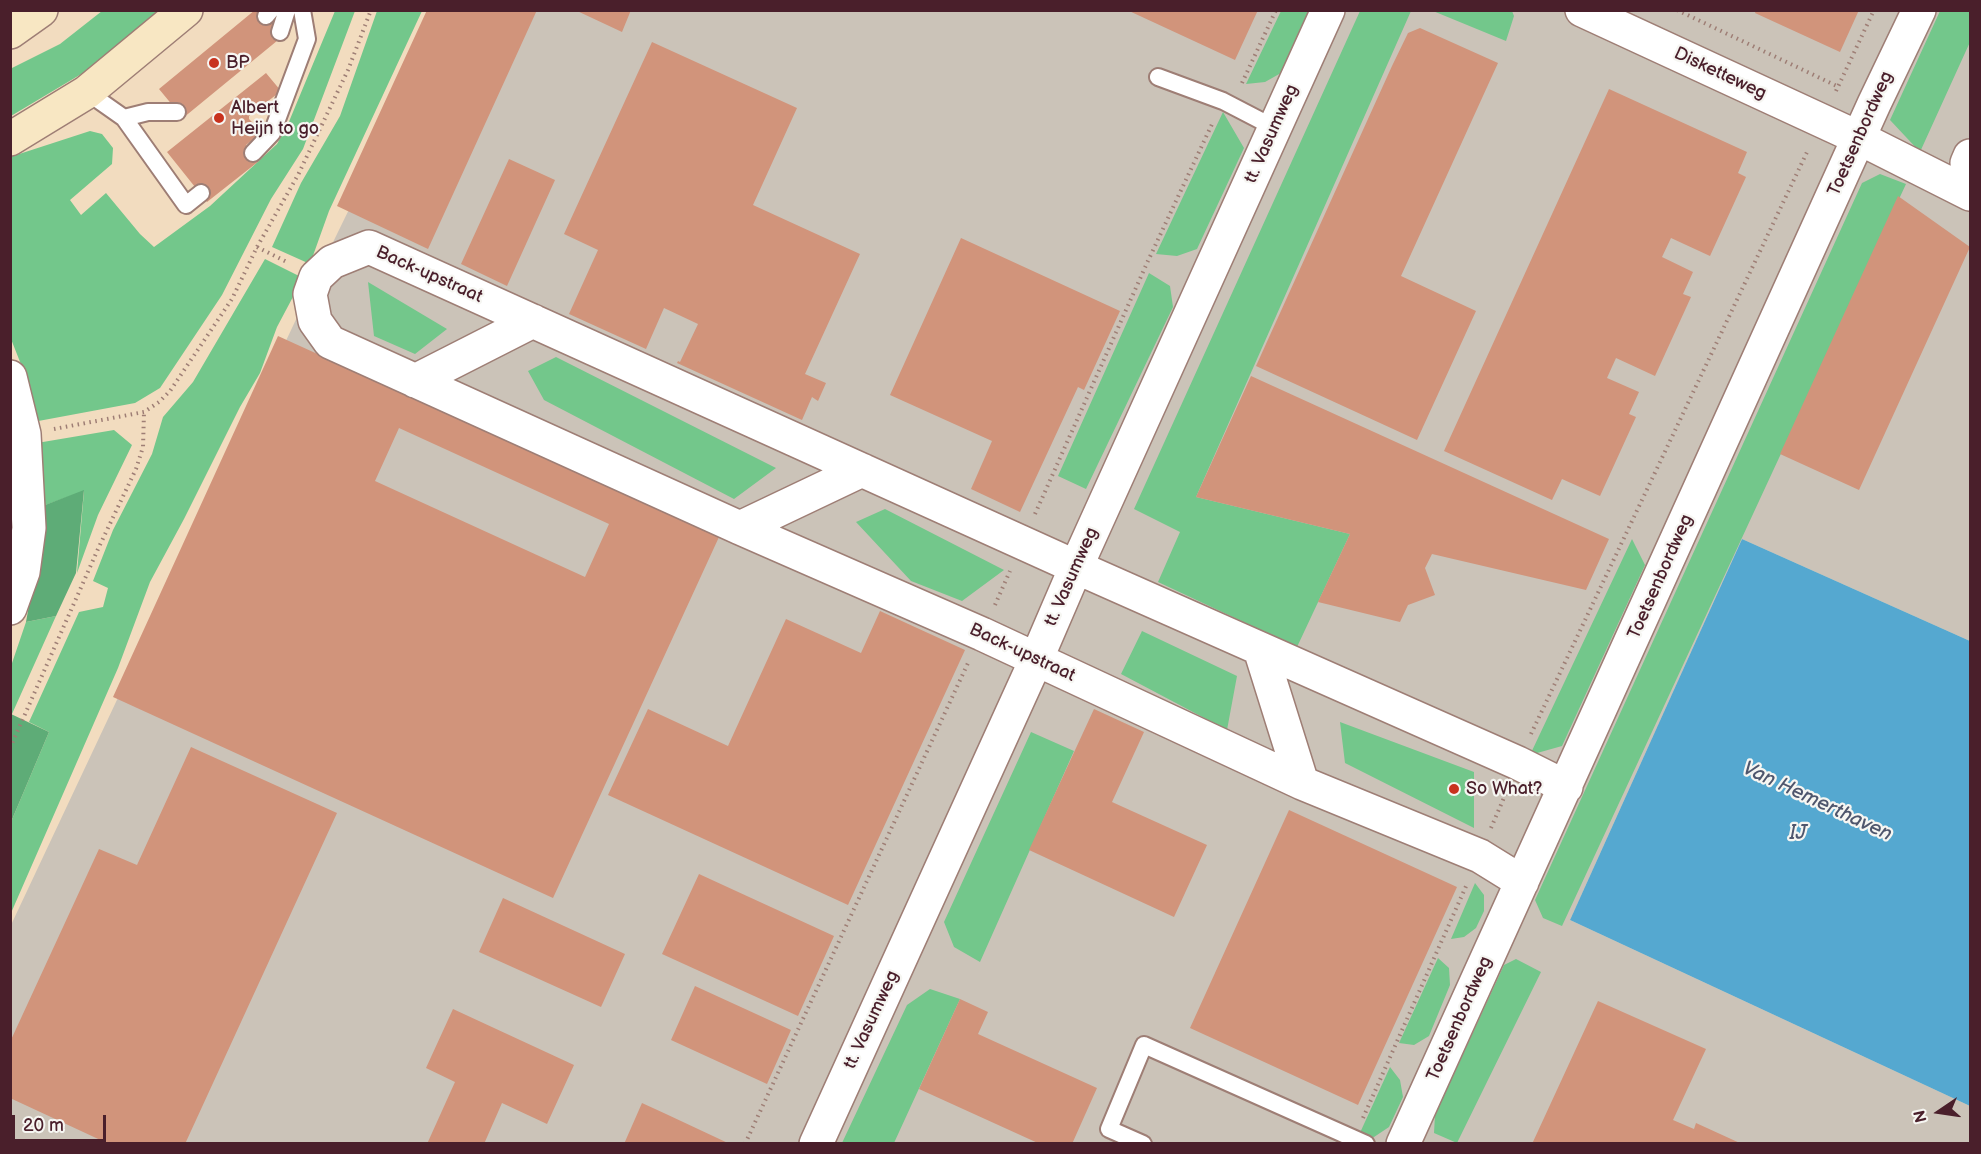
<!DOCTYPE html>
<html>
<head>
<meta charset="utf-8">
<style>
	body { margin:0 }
	#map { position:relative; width:1981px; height:1154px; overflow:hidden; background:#f2dcbf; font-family:"Balsamiq Sans",sans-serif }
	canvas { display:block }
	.frame { position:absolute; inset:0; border:12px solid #4a1f2b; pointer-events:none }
	.north { position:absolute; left:1909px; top:1082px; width:60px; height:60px; -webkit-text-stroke:4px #f6f6f2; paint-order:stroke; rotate:257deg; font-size:16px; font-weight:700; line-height:24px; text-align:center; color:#4a1f2b }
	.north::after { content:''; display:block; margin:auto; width:21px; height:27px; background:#4a1f2b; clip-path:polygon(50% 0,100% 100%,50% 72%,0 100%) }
	.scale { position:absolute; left:12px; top:1115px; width:94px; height:27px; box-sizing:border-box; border:3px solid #4a1f2b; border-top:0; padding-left:8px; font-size:18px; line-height:21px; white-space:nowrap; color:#4a1f2b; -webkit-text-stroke:4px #f6f6f2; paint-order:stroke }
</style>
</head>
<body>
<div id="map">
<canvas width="1981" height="1154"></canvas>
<div class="frame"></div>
<div class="north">N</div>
<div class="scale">20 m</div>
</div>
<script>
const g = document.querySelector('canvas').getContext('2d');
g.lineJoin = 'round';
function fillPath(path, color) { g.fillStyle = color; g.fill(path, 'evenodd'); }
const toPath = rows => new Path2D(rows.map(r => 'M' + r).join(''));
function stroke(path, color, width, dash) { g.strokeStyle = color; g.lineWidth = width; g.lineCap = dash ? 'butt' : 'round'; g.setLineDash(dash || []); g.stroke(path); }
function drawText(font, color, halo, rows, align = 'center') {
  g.font = font + ' "Balsamiq Sans",sans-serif'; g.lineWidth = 4.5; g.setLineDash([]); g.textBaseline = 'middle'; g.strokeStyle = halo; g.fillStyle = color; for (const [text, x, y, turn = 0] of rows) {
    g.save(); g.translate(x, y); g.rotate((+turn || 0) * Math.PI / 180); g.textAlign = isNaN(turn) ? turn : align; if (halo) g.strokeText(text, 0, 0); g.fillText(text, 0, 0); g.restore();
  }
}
fillPath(toPath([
	[446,11,1970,11,1970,641,1742,539,1570,920,1970,1106,1970,1143,11,1144,11,925,316,277]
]), '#cbc3b8');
fillPath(toPath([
	[102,11,158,11,83,73,11,116,10,69,60,44],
	[335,11,355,11,303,149,271,199,222,295,160,388,135,403,33,422,24,372,11,339,10,157,90,131,102,134,113,148,112,164,70,200,81,215,106,193,140,234,154,247,210,206,277,144,288,124],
	[377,11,422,11,329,211,310,264,272,247,301,183,340,116],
	[1281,11,1309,11,1281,73,1265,82,1246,84],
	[1360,11,1411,11,1196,497,1350,534,1297,647,1158,582,1180,532,1134,509],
	[1433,11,1512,11,1514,16,1506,41],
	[1940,11,1970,11,1970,42,1920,152,1890,120],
	[1223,112,1244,148,1197,249,1177,256,1156,254],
	[1880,174,1906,184,1562,926,1543,918,1535,900,1862,183],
	[265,259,303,278,277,327,260,373,240,407,184,519,150,582,118,668,11,913,11,822,49,732,29,722,79,612,103,607,108,588,93,581,113,530,152,454,163,417,193,382],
	[1149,273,1170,286,1173,307,1086,489,1058,476],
	[368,282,447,329,415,354,374,336],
	[556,357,776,468,734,499,544,400,528,371],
	[114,430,132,445,98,515,77,573,84,491,40,507,37,443],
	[885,509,1004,570,962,601,911,581,856,522],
	[1632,539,1645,565,1562,746,1530,755],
	[56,616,12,714,11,714,11,666,26,622],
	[1142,631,1237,676,1227,730,1121,674],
	[1340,722,1474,772,1474,828,1345,763],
	[1031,732,1074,751,980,962,954,947,944,922],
	[1475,883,1484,895,1484,911,1476,928,1464,937,1451,939],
	[1438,958,1449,968,1450,985,1429,1036,1414,1045,1399,1043],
	[1516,959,1541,972,1457,1143,1434,1133,1435,1115,1504,965],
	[930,989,960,999,894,1143,842,1143,907,1005],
	[1390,1067,1400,1080,1403,1097,1389,1127,1374,1137,1359,1135]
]), '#73c78b');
fillPath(toPath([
	[84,490,76,573,56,616,26,622,33,583,40,507],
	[11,714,49,732,11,822]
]), '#5eac77');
fillPath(toPath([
	[1742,539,1970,641,1970,1106,1570,920]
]), '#55a8d0');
fillPath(toPath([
	[255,10,262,10,283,36,183,118,159,89],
	[427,10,537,10,428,249,337,206],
	[575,10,631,10,622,32],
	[1127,10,1258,10,1235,60],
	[1756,10,1859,10,1840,52,1755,13],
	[1420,28,1498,63,1401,276,1476,311,1417,440,1256,366,1392,66,1408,33],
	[652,42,797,108,753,205,860,254,805,374,826,383,818,401,812,397,802,420,677,363,678,361,680,362,698,324,664,308,646,349,569,314,598,250,564,234],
	[266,73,281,91,249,116,249,119,262,132,246,145,259,161,207,202,167,152],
	[1609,89,1747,152,1738,173,1746,177,1710,256,1671,238,1662,257,1693,272,1683,294,1691,297,1655,376,1616,358,1607,378,1639,392,1629,414,1636,417,1600,496,1562,479,1552,500,1444,451],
	[509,159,555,180,507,286,461,264],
	[1898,196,1970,247,1859,490,1780,454],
	[961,238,1120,311,1084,390,1078,387,1020,512,971,489,992,441,890,395],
	[278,336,719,537,553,898,113,697],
	[399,428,609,524,585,577,375,481],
	[1251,376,1609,539,1586,590,1432,554,1425,568,1435,595,1408,605,1400,622,1318,602,1350,534,1196,497],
	[880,611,965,650,848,905,608,795,648,709,728,746,786,619,861,653],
	[1094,709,1144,732,1112,802,1207,845,1174,917,1029,850],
	[191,747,337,813,185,1144,109,1144,10,1098,10,1042,99,849,137,865],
	[1289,810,1457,887,1358,1105,1190,1028],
	[699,874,834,936,798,1016,662,954],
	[503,898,625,954,601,1007,479,952],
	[695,986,791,1030,767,1084,671,1040],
	[960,999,988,1012,978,1034,1097,1088,1072,1144,1040,1144,919,1089],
	[1598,1001,1706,1049,1673,1120,1694,1129,1696,1123,1742,1144,1532,1144],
	[453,1009,574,1065,547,1124,502,1103,484,1144,427,1144,455,1082,426,1068],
	[642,1103,666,1114,730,1144,624,1144]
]), '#d1947b');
const lane = toPath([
	[266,16,271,10],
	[280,32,287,10],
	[1158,77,1223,101,1275,128],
	[87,92,124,118,148,112,177,112],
	[124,118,186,205,201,193],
	[253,153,272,133,307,39,302,10],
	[1143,1144,1109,1129,1144,1045,1366,1144]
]);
const street = toPath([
	[1582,10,1859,138,1970,194],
	[1967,163,1970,156],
	[10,377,24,434,29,528,23,572,10,608],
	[415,381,533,321],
	[740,528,862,470],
	[1260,649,1302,783],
	[1522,882,1480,856,1302,783,982,634,740,528,330,342,315,321,310,294,316,277,332,262,369,247,1076,567,1518,763,1566,787],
	[816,1144,1036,660,1076,567,1328,10],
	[1403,1144,1874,104,1919,10]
]);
const secondary = toPath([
	[10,32,41,10],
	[10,139,87,92,186,10]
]);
stroke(lane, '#9e7e75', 20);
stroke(street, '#9e7e75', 36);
stroke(secondary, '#9e7e75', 36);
stroke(toPath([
	[1677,10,1839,87],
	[1242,83,1276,10],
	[1836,91,1874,10],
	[257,247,289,263],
	[54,429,144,412,159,402,170,391,232,299,257,247,298,175,348,70,371,10],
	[1035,514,1147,263,1213,122],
	[995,605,1010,571],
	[1531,734,1808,150],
	[10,748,98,549,136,469,143,447,144,412],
	[1491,828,1506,793],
	[1363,1118,1467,884],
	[745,1144,968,663]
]), '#9e7e75', 4, [1.5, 4.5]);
stroke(lane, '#fff', 16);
stroke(street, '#fff', 33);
stroke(secondary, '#f8e7c3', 33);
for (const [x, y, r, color] of [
	[214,63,6,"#c8321e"],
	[219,118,6,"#c8321e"],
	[1454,789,6,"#c8321e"]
]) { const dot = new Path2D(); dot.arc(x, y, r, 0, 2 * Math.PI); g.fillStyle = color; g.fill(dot); stroke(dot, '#f6f6f2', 2); }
drawText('18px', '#4a1f2b', '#f6f6f2', [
	["BP",226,63],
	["Albert",231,108],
	["Heijn to go",231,129],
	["So What?",1466,789]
], 'left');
drawText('18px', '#4a1f2b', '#f6f6f2', [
	["Disketteweg",1720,74,25],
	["tt. Vasumweg",1272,134,-66],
	["Toetsenbordweg",1861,134,-66],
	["Back-upstraat",429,275,24],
	["tt. Vasumweg",1072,577,-66],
	["Toetsenbordweg",1661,577,-66],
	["Back-upstraat",1022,653,25],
	["Toetsenbordweg",1460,1019,-66],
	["tt. Vasumweg",872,1020,-65]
]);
drawText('italic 20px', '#4e566d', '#f6f6f2', [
	["Van Hemerthaven",1817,802,25],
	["IJ",1798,834]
]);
</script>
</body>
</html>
